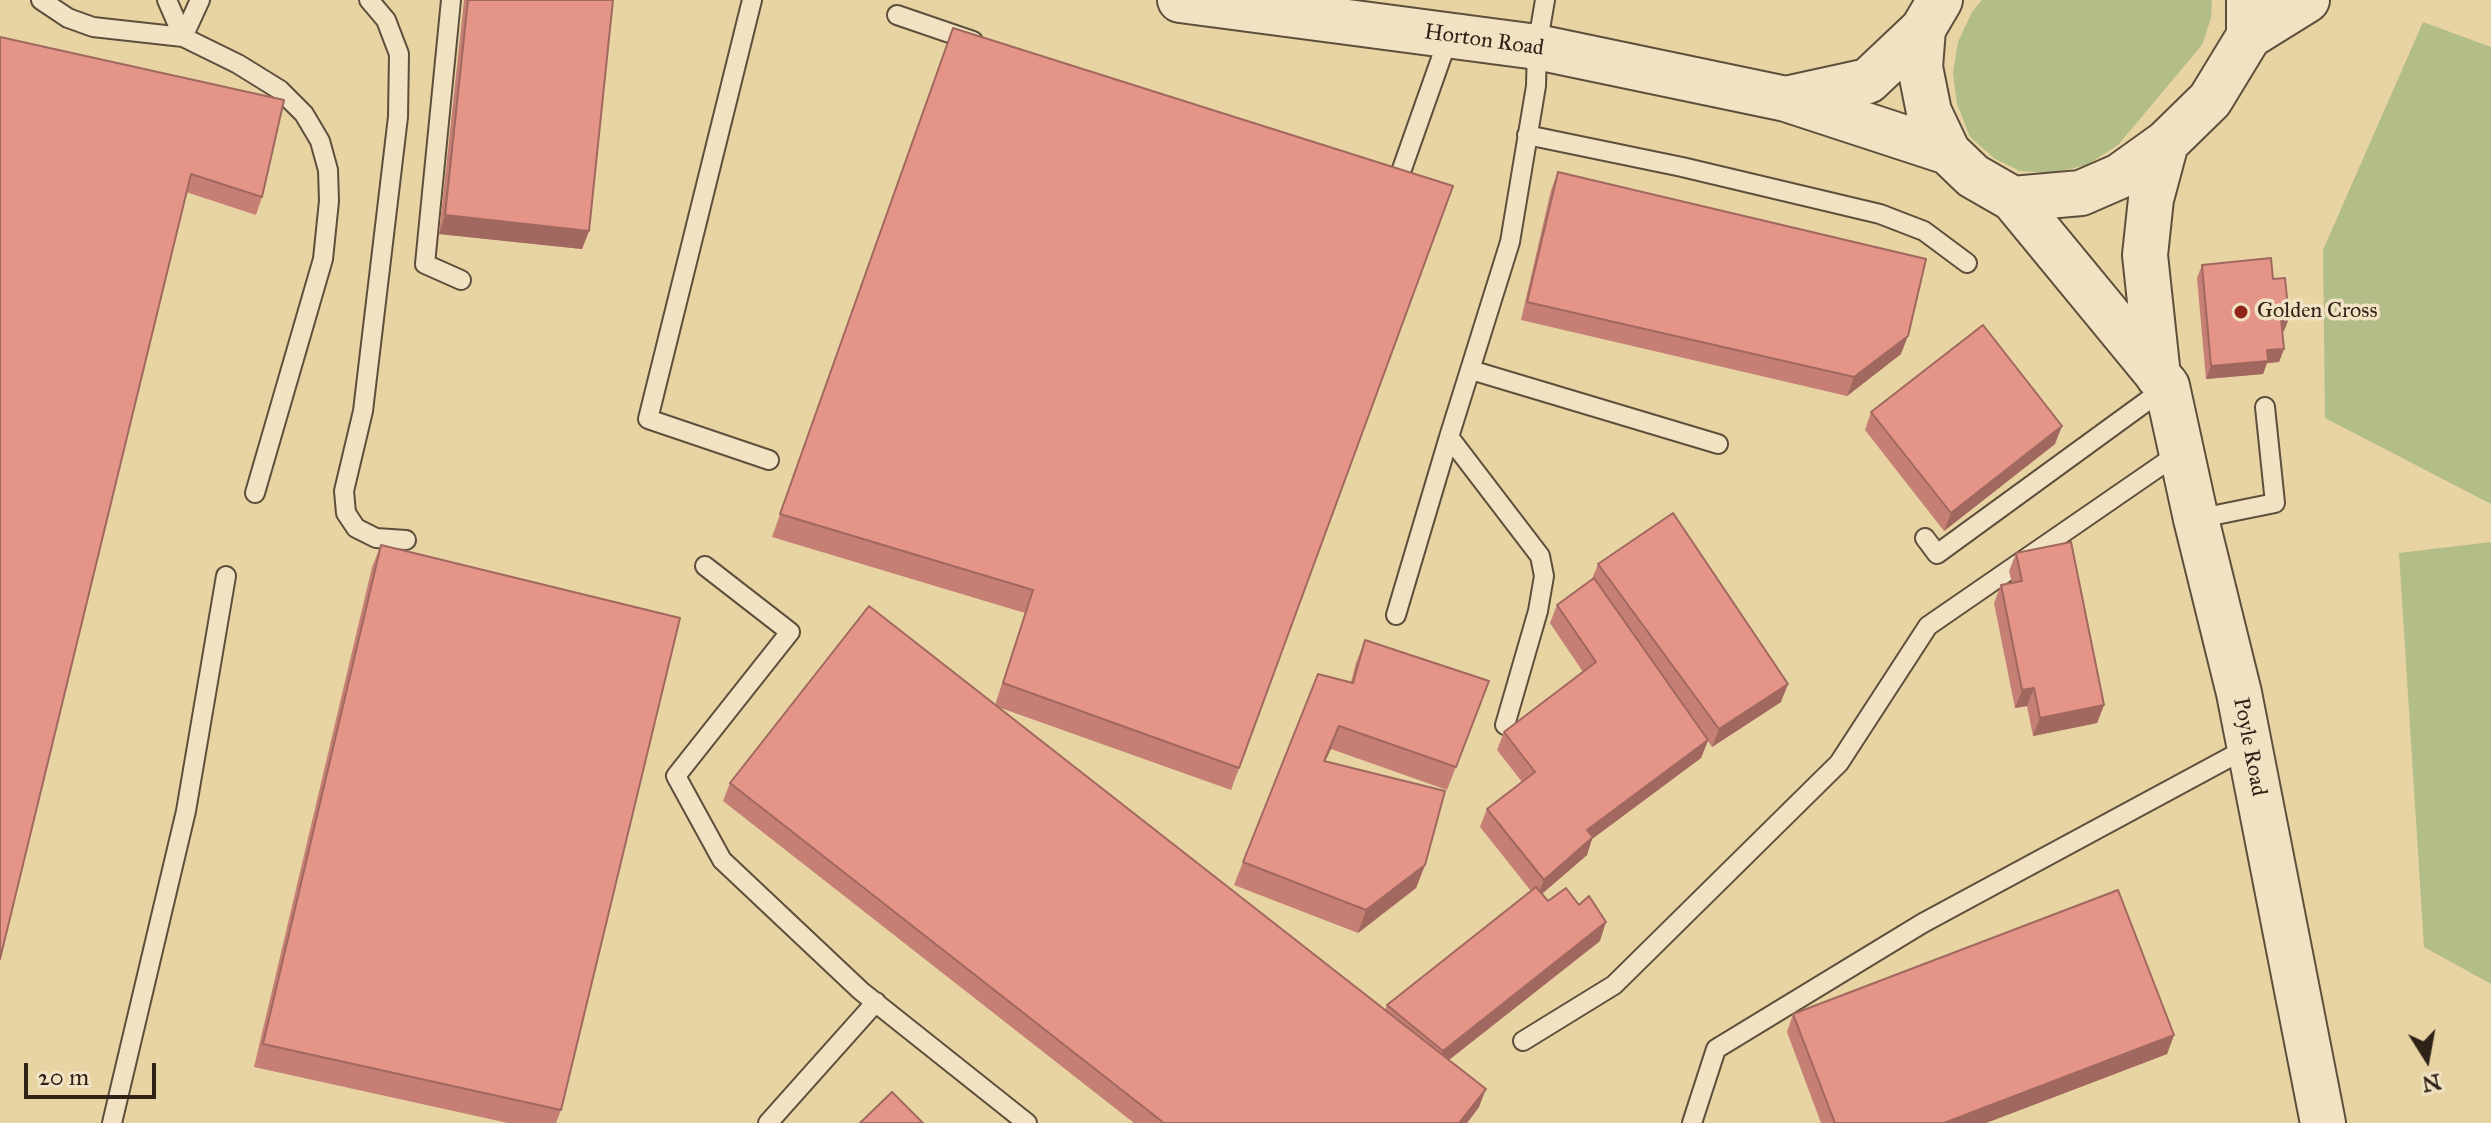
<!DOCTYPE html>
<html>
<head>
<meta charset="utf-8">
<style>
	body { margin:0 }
	#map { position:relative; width:2491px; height:1123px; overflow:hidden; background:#e8d3a3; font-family:"IM FELL Great Primer",serif }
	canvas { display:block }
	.north { position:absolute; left:2387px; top:1019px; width:80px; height:80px; -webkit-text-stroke:6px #f0e2c3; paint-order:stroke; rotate:169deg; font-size:22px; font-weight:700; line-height:32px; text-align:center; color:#2f2318 }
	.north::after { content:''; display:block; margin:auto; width:28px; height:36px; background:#2f2318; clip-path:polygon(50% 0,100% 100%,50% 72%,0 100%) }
	.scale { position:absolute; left:24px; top:1063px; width:132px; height:36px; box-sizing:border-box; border:4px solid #2f2318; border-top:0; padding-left:10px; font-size:24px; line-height:28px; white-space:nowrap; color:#2f2318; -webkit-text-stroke:6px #f0e2c3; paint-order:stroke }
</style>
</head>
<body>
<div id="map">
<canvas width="2491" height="1123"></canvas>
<div class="north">N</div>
<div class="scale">20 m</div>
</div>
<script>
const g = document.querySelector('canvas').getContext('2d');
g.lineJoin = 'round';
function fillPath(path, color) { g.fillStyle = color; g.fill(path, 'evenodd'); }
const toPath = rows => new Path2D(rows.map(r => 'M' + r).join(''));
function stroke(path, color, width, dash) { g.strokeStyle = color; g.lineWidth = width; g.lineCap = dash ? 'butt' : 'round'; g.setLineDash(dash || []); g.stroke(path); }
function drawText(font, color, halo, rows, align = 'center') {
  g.font = font + ' "IM FELL Great Primer",serif'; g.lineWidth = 7; g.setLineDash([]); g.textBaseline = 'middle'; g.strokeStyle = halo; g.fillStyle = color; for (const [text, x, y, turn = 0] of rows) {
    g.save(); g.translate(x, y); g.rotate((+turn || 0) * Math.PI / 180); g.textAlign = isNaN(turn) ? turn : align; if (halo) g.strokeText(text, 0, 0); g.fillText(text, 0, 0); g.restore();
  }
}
fillPath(toPath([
	[1982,0,2212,0,2211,18,2202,45,2118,145,2087,165,2051,173,2020,171,1995,159,1970,137,1957,104,1953,73,1958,42,1972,12],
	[2423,22,2491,47,2491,504,2325,418,2323,250],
	[2491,542,2491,984,2424,947,2399,553]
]), '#b3bd88');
const service = toPath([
	[41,0,68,18,93,27,183,37,238,64,280,90,304,114,320,141,328,170,329,201,323,259,255,493],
	[167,0,183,37],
	[369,0,386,20,399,54,398,117,363,411,344,491,346,513,356,528,376,538,406,540],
	[451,0,425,264,461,280],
	[752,0,648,419,769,460],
	[897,15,973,41],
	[183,37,200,0],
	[1527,135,1682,167,1880,214,1924,231,1967,263],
	[1388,180,1397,183,1449,36],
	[1471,370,1718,444],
	[2196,519,2275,503,2265,407],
	[1925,538,1937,554,2165,388],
	[705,566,790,632,676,776,722,860,861,991,1027,1123],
	[1396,615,1449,437],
	[1505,725,1538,611,1544,576,1540,556,1449,437,1510,242,1536,86,1537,47,1545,0],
	[1523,1041,1614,985,1839,763,1928,626,2179,453],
	[112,1123,186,811,226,576],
	[768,1123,876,1002],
	[1692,1123,1716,1049,1923,923,2249,747]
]);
const tertiary = toPath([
	[1180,0,1537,47,1786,99,1948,152],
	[1940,0,1923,29,1920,67,1929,112,1948,152,1973,176,2013,199,2081,193,2120,176,2166,143,2210,100,2249,36,2249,0],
	[2249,36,2307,0],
	[1786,99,1868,81,1923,29],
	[2013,199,2167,386,2196,519,2239,693,2323,1123],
	[2158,376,2145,255,2151,199,2166,143]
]);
stroke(service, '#5d4f3b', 22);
stroke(tertiary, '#5d4f3b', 48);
stroke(service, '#f0e2c3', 18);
stroke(tertiary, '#f0e2c3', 44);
fillPath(toPath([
	[464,0,613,0,589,231,582,249,439,234],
	[953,28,1453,186,1231,790,998,707,1385,1010,1387,1005,1531,891,1480,827,1487,809,1522,782,1497,750,1504,732,1583,672,1550,623,1557,605,1592,579,1598,564,1781,702,1712,747,1708,741,1701,758,1592,839,1587,855,1542,894,1548,901,1600,941,1449,1060,1479,1107,1467,1123,1134,1123,723,801,730,783,995,705,1025,613,772,537],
	[0,37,262,197,256,215,186,192],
	[1558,172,1901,354,1847,396,1521,320,1551,190],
	[2202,265,2289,318,2284,331,2282,331,2284,349,2279,362,2267,363,2263,374,2206,379,2197,278],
	[1871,412,2055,444,1944,531,1865,430],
	[381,545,561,1110,556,1123,508,1123,254,1067,372,567],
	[2016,553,2104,705,2097,723,2033,736,2027,706,2015,708,1994,603,2001,585,2012,583,2009,571],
	[1365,640,1489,681,1447,790,1331,749,1325,761,1425,865,1416,888,1358,933,1234,885,1243,862,1351,682,1356,663],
	[1793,1014,2174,1035,2167,1054,1986,1123,1821,1123,1787,1032]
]), '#c57f75');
fillPath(toPath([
	[445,215,589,231,582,249,439,234],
	[2289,318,2284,331,2276,332,2281,319],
	[1908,336,1901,354,1847,396,1854,377],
	[2284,349,2279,362,2267,363,2263,374,2206,379,2211,366,2267,350],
	[2062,426,2055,444,1944,531,1951,513],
	[1788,684,1781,702,1712,747,1719,729],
	[2034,688,2027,706,2015,708,2022,690],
	[2104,705,2097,723,2033,736,2040,718],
	[1339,726,1331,749,1315,783,1324,761],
	[1708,740,1701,758,1592,839,1587,855,1537,898,1544,880,1587,830],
	[1425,865,1416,888,1358,933,1366,910],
	[1606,922,1600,941,1436,1070,1443,1051],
	[2174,1035,2167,1054,1986,1123,1944,1123],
	[1486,1089,1479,1107,1467,1123,1459,1123]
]), '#a0685f');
const building = toPath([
	[468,0,613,0,589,231,445,215,468,0],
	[953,28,1453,186,1239,768,1003,683,1033,590,780,514,953,28],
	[0,37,284,100,262,197,191,174,0,959,0,37],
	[1558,172,1926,259,1908,336,1854,377,1527,302,1558,172],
	[2271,258,2273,279,2285,278,2289,318,2281,319,2284,349,2267,350,2268,361,2211,366,2202,265,2271,258],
	[1983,325,2062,426,1951,513,1871,412,1983,325],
	[1673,513,1788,684,1719,729,1598,564,1673,513],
	[2071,542,2104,705,2040,718,2034,688,2022,690,2001,585,2022,581,2016,553,2071,542],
	[381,545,680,618,561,1110,263,1044,381,545],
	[1594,578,1708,740,1587,830,1593,837,1544,880,1487,809,1535,772,1504,732,1596,662,1557,605,1594,578],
	[869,606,1486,1089,1459,1123,1164,1123,730,783,869,606],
	[1365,640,1489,681,1456,767,1339,726,1324,761,1445,791,1425,865,1366,910,1243,862,1318,674,1353,683,1365,640],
	[1536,887,1548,901,1566,888,1579,905,1589,896,1606,922,1443,1051,1387,1005,1536,887],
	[2118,890,2174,1035,1944,1123,1835,1123,1793,1014,2118,890],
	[892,1092,923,1123,860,1123,892,1092]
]);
fillPath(building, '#e59488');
stroke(building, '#a0685f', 2);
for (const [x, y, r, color] of [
	[2241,312,8,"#8f2418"]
]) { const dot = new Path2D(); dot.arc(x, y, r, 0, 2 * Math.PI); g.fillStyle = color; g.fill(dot); stroke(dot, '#f0e2c3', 3); }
drawText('22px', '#2f2318', '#f0e2c3', [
	["Horton Road",1484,41,8],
	["Poyle Road",2249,747,79]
]);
drawText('22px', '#2f2318', '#f0e2c3', [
	["Golden Cross",2257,312]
], 'left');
</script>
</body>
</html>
